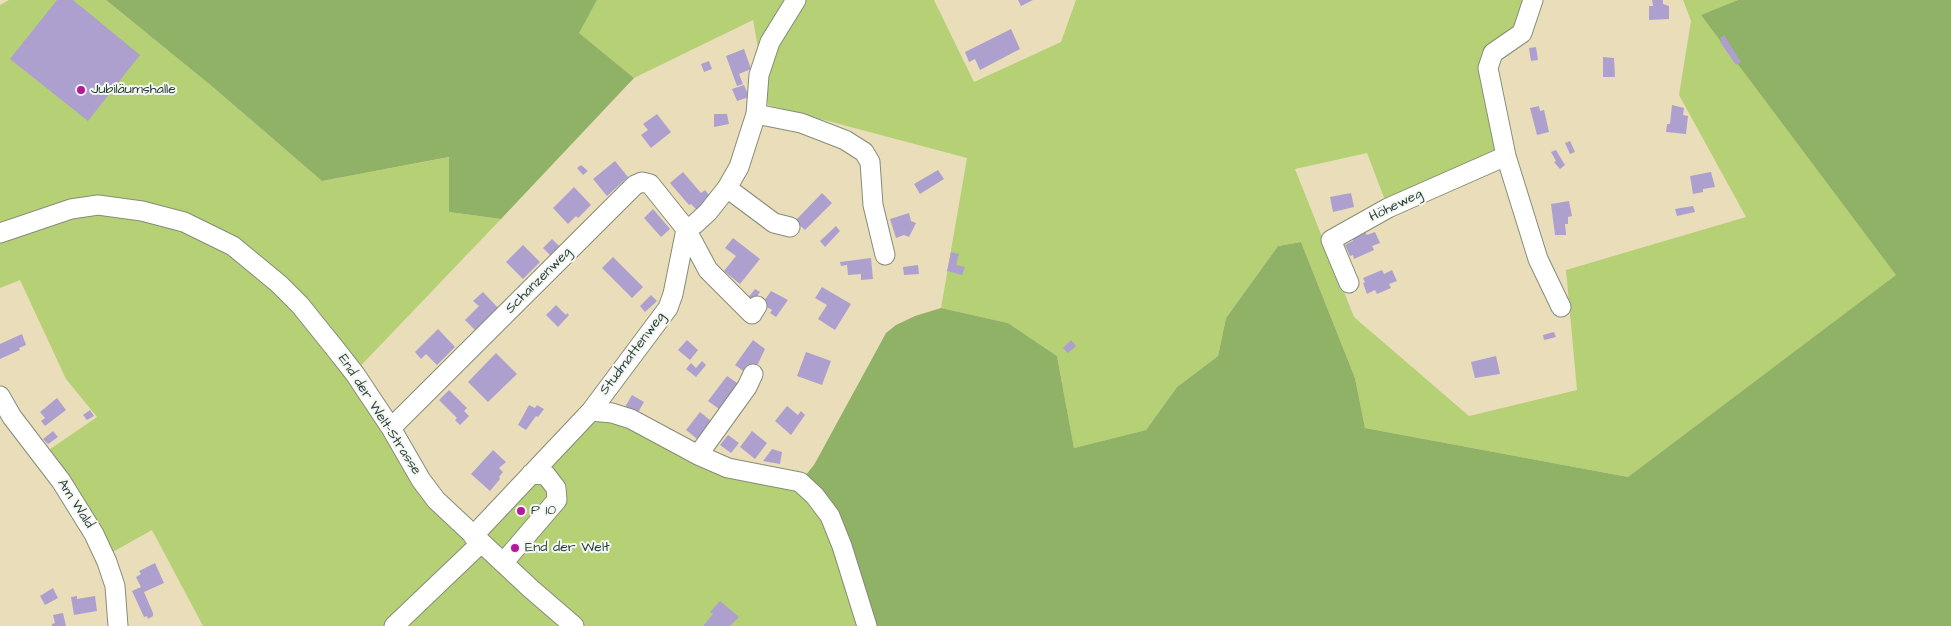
<!DOCTYPE html>
<html>
<head>
<meta charset="utf-8">
<style>
	body { margin:0 }
	canvas { display:block; background:#eaddba }
</style>
</head>
<body>
<canvas width="1951" height="626"></canvas>
<script>
const g = document.querySelector('canvas').getContext('2d');
g.lineJoin = 'round';
function fillPath(path, color) { g.fillStyle = color; g.fill(path, 'evenodd'); }
const toPath = rows => new Path2D(rows.map(r => 'M' + r).join(''));
function stroke(path, color, width, dash) { g.strokeStyle = color; g.lineWidth = width; g.lineCap = dash ? 'butt' : 'round'; g.setLineDash(dash || []); g.stroke(path); }
function drawText(font, color, halo, rows, align = 'center') {
  g.font = font + ' "Architects Daughter",sans-serif'; g.lineWidth = 4; g.setLineDash([]); g.textBaseline = 'middle'; g.strokeStyle = halo; g.fillStyle = color; for (const [text, x, y, turn = 0] of rows) {
    g.save(); g.translate(x, y); g.rotate((+turn || 0) * Math.PI / 180); g.textAlign = isNaN(turn) ? turn : align; if (halo) g.strokeText(text, 0, 0); g.fillText(text, 0, 0); g.restore();
  }
}
fillPath(toPath([
	[9,0,106,0,214,88,322,181,450,157,449,212,501,219,349,378,384,430,409,478,423,499,476,548,473,536,591,411,815,496,867,626,203,626,152,530,111,553,46,452,97,417,66,379,20,280,0,288,0,5],
	[597,0,934,0,974,82,1061,42,1076,0,1533,0,1522,33,1493,53,1506,156,1388,208,1367,153,1295,169,1354,317,1469,416,1577,390,1566,270,1746,217,1679,95,1691,21,1683,0,1738,0,1702,15,1897,275,1628,477,1365,428,1355,378,1301,242,1278,246,1226,318,1218,356,1177,387,1146,430,1074,448,1057,356,1008,323,941,308,967,158,768,105,753,20,634,78,578,33]
]), '#b6d076');
fillPath(toPath([
	[106,0,597,0,579,33,634,78,501,219,449,212,449,157,322,181,214,88],
	[1738,0,1951,0,1951,626,867,626,842,546,800,482,814,465,886,333,896,325,915,316,941,308,1008,323,1057,356,1074,448,1146,430,1177,387,1218,356,1226,318,1278,246,1301,242,1355,378,1365,428,1628,477,1896,275,1701,15]
]), '#90b267');
fillPath(toPath([
	[57,0,73,0,140,55,88,121,10,59],
	[1018,0,1033,0,1021,6],
	[1652,0,1663,0,1663,4,1669,6,1669,19,1649,20,1649,6,1653,6],
	[1011,29,1020,49,980,70,975,59,969,62,965,52],
	[1724,35,1741,62,1736,65,1720,42,1722,41,1720,38],
	[1536,47,1538,60,1531,61,1529,48],
	[744,49,751,69,739,74,743,84,737,86,726,56],
	[1603,57,1614,58,1615,77,1603,77],
	[709,61,712,69,704,72,701,64],
	[744,85,749,97,737,101,732,89],
	[1672,105,1684,108,1683,115,1688,116,1686,134,1666,132,1667,124,1670,124],
	[1539,106,1540,111,1544,110,1549,132,1537,135,1530,108],
	[657,114,671,132,651,148,641,135,648,130,643,124],
	[714,114,727,114,729,124,714,127],
	[1570,141,1575,152,1570,154,1565,143],
	[1556,150,1565,165,1560,169,1554,162,1556,161,1551,152],
	[615,161,628,177,607,196,593,179],
	[581,165,588,171,583,175,577,168],
	[938,170,944,179,920,194,914,184],
	[683,172,701,193,705,190,709,195,698,211,691,204,689,205,670,183],
	[1711,172,1715,187,1703,189,1703,192,1693,194,1690,176],
	[574,187,591,205,578,218,576,216,568,224,553,208],
	[822,193,832,203,805,230,795,221],
	[1351,193,1354,207,1333,212,1330,197],
	[1569,201,1572,216,1568,217,1568,224,1565,224,1566,235,1555,235,1551,204],
	[1693,206,1695,212,1677,216,1675,209],
	[653,209,670,229,661,237,644,218],
	[909,213,911,221,916,223,909,237,904,235,896,238,890,219],
	[836,226,840,231,825,247,820,241],
	[1365,232,1367,235,1375,232,1380,243,1372,246,1374,250,1354,259,1353,255,1350,256,1345,245,1353,241,1351,237],
	[733,238,760,259,740,284,724,271,736,256,725,248],
	[552,239,560,247,551,256,543,248],
	[523,245,540,262,523,279,506,262],
	[951,252,959,254,956,265,965,267,962,275,947,271],
	[613,257,643,287,632,298,602,268],
	[871,258,873,279,861,280,861,274,848,275,847,265,841,266,840,262],
	[918,265,919,274,904,275,903,267],
	[1382,270,1384,274,1392,270,1397,281,1389,284,1391,288,1377,294,1375,290,1367,294,1363,283,1365,282,1363,278],
	[822,287,851,304,835,330,818,319,827,305,815,298],
	[755,289,760,292,752,303,747,299],
	[771,291,788,300,776,317,770,313,772,310,762,304],
	[483,292,500,310,491,319,489,317,476,331,465,320,479,306,473,301],
	[651,295,657,301,645,312,640,306],
	[556,305,566,315,567,313,569,315,558,327,546,315],
	[438,329,455,347,437,365,426,354,421,359,415,352],
	[1554,332,1556,337,1544,340,1543,335],
	[22,334,26,345,19,348,20,350,0,359,0,344],
	[687,340,698,350,690,360,678,350],
	[753,340,765,349,755,370,746,373,735,365],
	[1071,340,1076,346,1068,353,1063,348],
	[806,352,831,361,822,385,797,376],
	[496,353,517,374,488,402,468,382],
	[1496,356,1500,374,1475,378,1471,362],
	[702,361,706,365,696,377,686,369,691,363,696,368],
	[727,376,743,387,728,405,724,403,719,409,708,401],
	[449,390,467,408,464,411,469,416,460,425,455,420,457,418,439,400],
	[632,395,644,402,637,414,625,407],
	[57,398,66,410,45,426,41,421,45,418,40,412],
	[529,405,535,408,537,405,544,409,538,417,536,416,526,430,518,425],
	[787,406,798,415,801,411,805,415,791,435,775,421],
	[90,410,94,416,87,420,83,415],
	[700,412,715,424,701,442,686,430],
	[53,431,58,437,48,444,43,439],
	[752,431,767,443,755,459,740,447],
	[728,435,739,443,731,453,720,445],
	[772,449,782,452,780,464,763,461],
	[493,450,506,462,499,468,503,472,499,477,500,479,490,491,471,474],
	[155,563,164,583,144,592,153,613,153,616,148,619,147,616,144,617,132,591,141,587,136,577,141,574,139,571],
	[53,588,58,598,45,605,40,596],
	[77,596,77,599,95,596,97,611,74,615,71,597],
	[720,601,739,617,730,626,703,626,713,614,710,612],
	[63,613,66,626,52,626,52,624,55,623,53,615]
]), '#ada0cf');
const minor = toPath([
	[1533,0,1522,33,1493,53,1488,68,1506,156,1538,259,1561,307],
	[756,114,801,123,845,140,864,152,870,162,873,205,885,255],
	[727,188,774,223,790,227],
	[0,233,71,209,98,205,142,211,184,222,233,246,279,284,300,305,337,351,355,374,391,428,421,480,436,500,530,588,574,626],
	[1349,283,1331,240,1388,208,1506,156],
	[0,396,12,417,61,481,94,534,107,562,115,586,118,626],
	[591,411,612,413,631,419,698,455,728,468,800,482,815,496,830,516,842,546,867,626],
	[391,428,635,185,642,182,650,184,686,229,708,270,752,314,757,306],
	[698,455,747,387,753,374],
	[473,536,591,411,668,308,673,294,686,229,695,224,708,212,727,188,739,167,756,114,759,75,770,42,796,0],
	[503,563,557,500,556,488,546,475,531,474],
	[394,626,481,543]
]);
stroke(minor, '#848d77', 21);
stroke(minor, '#fff', 19);
for (const [x, y, r, color] of [
	[81,90,5,"#b5179e"],
	[521,511,5,"#b5179e"],
	[515,548,5,"#b5179e"]
]) { const dot = new Path2D(); dot.arc(x, y, r, 0, 2 * Math.PI); g.fillStyle = color; g.fill(dot); stroke(dot, '#f6f6f2', 2); }
drawText('14px', '#1f3d34', '#f6f6f2', [
	["Jubiläumshalle",91,90],
	["P 10",531,511],
	["End der Welt",525,548]
], 'left');
drawText('14px', '#1f3d34', '#f6f6f2', [
	["Höheweg",1396,206,-26],
	["Schanzenweg",539,281,-45],
	["Studmattenweg",633,354,-53],
	["End der Welt-Strasse",379,415,57],
	["Am Wald",75,504,57]
]);
</script>
</body>
</html>
